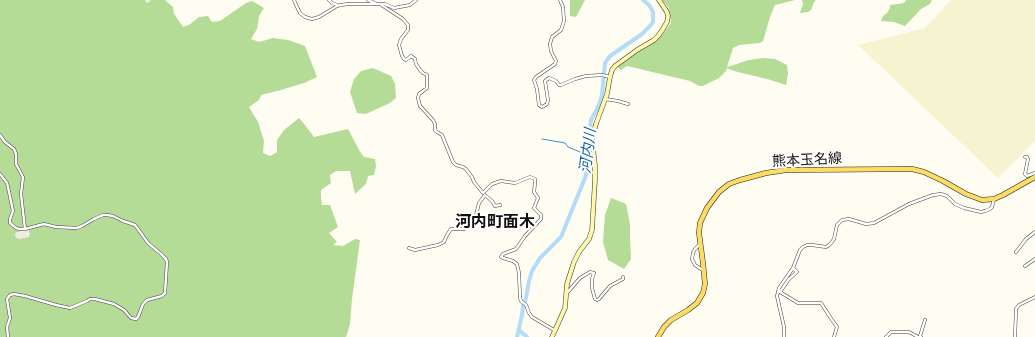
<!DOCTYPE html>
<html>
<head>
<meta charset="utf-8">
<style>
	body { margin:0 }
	canvas { display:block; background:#fffdf1 }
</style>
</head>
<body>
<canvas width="1035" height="337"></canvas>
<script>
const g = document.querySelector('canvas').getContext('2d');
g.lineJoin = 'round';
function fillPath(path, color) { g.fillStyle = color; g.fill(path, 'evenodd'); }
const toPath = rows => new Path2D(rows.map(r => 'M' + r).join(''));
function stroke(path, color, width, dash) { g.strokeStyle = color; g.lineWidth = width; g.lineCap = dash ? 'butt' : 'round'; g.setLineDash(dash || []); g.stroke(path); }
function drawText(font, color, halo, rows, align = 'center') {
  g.font = font + ' "Crimson Pro","Noto Sans JP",serif'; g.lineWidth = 4; g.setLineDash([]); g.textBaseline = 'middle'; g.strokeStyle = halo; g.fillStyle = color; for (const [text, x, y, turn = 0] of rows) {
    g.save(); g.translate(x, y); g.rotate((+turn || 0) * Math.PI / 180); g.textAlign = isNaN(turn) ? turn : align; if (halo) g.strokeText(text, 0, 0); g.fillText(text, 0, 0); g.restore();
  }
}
fillPath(toPath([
	[951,0,1035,0,1035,141,998,178,858,45,925,28]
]), '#f6f4d0');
fillPath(toPath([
	[0,0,145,0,147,3,151,0,165,0,173,7,174,14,183,27,189,25,199,17,208,16,212,22,220,21,246,3,252,1,264,8,259,16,257,29,251,39,259,42,273,38,288,40,305,46,317,77,304,83,281,90,261,95,259,100,249,107,258,122,264,141,263,153,270,156,277,152,277,140,284,130,299,118,305,125,314,137,348,129,359,150,364,157,375,159,376,166,374,175,368,176,366,184,355,194,350,171,336,171,330,175,331,183,321,190,321,197,322,205,330,205,338,227,329,233,337,242,333,245,343,246,355,239,360,240,352,299,350,324,346,337,0,337],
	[570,0,585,0,576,17,570,16],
	[662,0,795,0,775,5,770,17,763,41,760,43,739,45,733,48,727,67,749,60,763,58,775,59,787,65,788,74,786,85,767,79,734,71,727,68,726,71,719,78,703,86,699,86,690,81,627,66,621,70,617,66,644,48,662,35,671,23,669,8],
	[802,0,816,0,814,2,811,10,808,12,800,13,803,4],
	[906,0,932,0,930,4,921,9,905,26,894,22,881,21,883,16,887,13,890,8,890,5,904,3,905,2],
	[373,68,391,76,395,84,396,98,390,103,366,114,357,113,350,92,354,79,361,71],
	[611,198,626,204,630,224,630,238,631,259,624,269,608,260,603,242,605,215]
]), '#b4dc97');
fillPath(toPath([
	[28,229,30,234,29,237,20,239,16,238,15,234,17,232]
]), '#f0ecdf');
stroke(toPath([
	[542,139,565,143,568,147,580,152,589,152]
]), '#3890d1', 1);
stroke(toPath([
	[519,330,527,337],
	[517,337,522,315,523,306,526,298,529,281,532,271,540,258,561,237,585,178,589,163,590,155,588,144,591,120,599,105,602,95,605,63,610,56,642,34,651,25,653,22,653,12,649,5,643,0]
]), '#b4dcf8', 4);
const minor = toPath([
	[294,0,297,7,300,13,305,17,312,19,319,17,337,6,341,5,348,4,385,4,394,8,410,5,416,0],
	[329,0,332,3,337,5],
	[368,0,375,3],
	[560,0,563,7,564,21,561,30,552,37,550,44,551,51,556,61,555,64,536,77,534,80,537,89,539,105,542,107,544,106,547,104,548,100,545,81,549,78,556,81,559,85,561,85,575,79,586,76,602,75,610,77],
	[380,4,403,19,408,25,408,30,401,39,399,45,402,56,404,59,406,60,411,56,415,59,416,64,420,70,423,73,427,75,427,88,419,94,418,98,420,106,433,120,435,124,435,130,437,132,442,135,453,162,456,165,463,167,466,169,472,177,474,182,483,193,492,184,501,181,515,183,530,177,535,179,535,183,534,192,538,198,534,208,541,215,541,219,525,236,516,249,503,254,501,257,503,258,513,261,517,264,519,273,520,298,521,301,526,305,529,313,532,317,554,330],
	[605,99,618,101,628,104],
	[0,135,5,142,14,149,16,154,16,164,23,177,21,194,25,229],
	[1025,157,1027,157,1028,159,1025,174,1027,176,1035,173],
	[0,174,7,183,8,187,13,211,10,219,10,223,16,228,19,229,25,229,44,224,56,227,77,228,82,226,94,219,103,215,107,215,113,216,123,221,135,225,138,229,148,243,161,254,166,259,167,262,165,293,162,296,147,300,143,304,138,317,136,319,131,318,124,310,114,304,95,299,90,299,87,301,70,308,56,305,25,296,14,294,10,295,7,299,10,318,7,327,8,337],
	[485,195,492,201,495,206,500,205],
	[700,244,695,249,693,253,692,259,695,265,704,271],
	[409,248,415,250,438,245,444,242,447,235,451,229,464,229,466,228,475,219,479,203,485,195],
	[1016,252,1026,239,1035,232],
	[1025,266,1035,259],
	[793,268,797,272,789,279,780,292,798,303,821,303,830,317,837,327,834,337],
	[567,293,580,278,590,272,594,273,592,279,592,288,595,299,597,300,599,299,610,286,623,279,623,277],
	[784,337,784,327,777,296,779,288,793,268,800,250,803,247,807,245,812,245,826,247,829,245,832,242,834,239,837,225,842,220,849,219,866,224,874,223,909,204,933,195,941,194,947,196,955,204,964,208,981,212,985,211,990,209,992,207,994,199],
	[886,337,891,332,908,332,911,333,918,337],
	[921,337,920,336,925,320],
	[1015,337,1016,309,1019,305,1035,297]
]);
const secondary = toPath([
	[552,337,565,308,567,284,574,262,579,252,589,239,592,230,595,180,595,165,592,139,596,124,607,94,610,77,612,70,615,66,637,50,654,40,658,36,663,29,667,22,668,16,667,12,659,0]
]);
const primary = toPath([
	[658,337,664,327,671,320,688,310,697,303,703,293,705,284,703,263,699,233,700,223,707,208,719,192,729,184,740,180,766,173,786,170,912,169,924,172,943,181,966,194,982,200,994,199,1003,195,1035,177]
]);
stroke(minor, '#424242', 3.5);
stroke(secondary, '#313131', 5);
stroke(primary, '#202020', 5.5);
stroke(minor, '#fff', 2.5);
stroke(secondary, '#fff8ac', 4);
stroke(primary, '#fcdc64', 4.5);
drawText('14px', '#0f0f0f', '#fff', [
	["熊本玉名線",807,160,-3]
]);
drawText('italic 15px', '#1361a5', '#fff', [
	["河内川",588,151,-83]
]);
drawText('bold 16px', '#0f0f0f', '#fff', [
	["河内町面木",495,222]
]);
</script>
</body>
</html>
